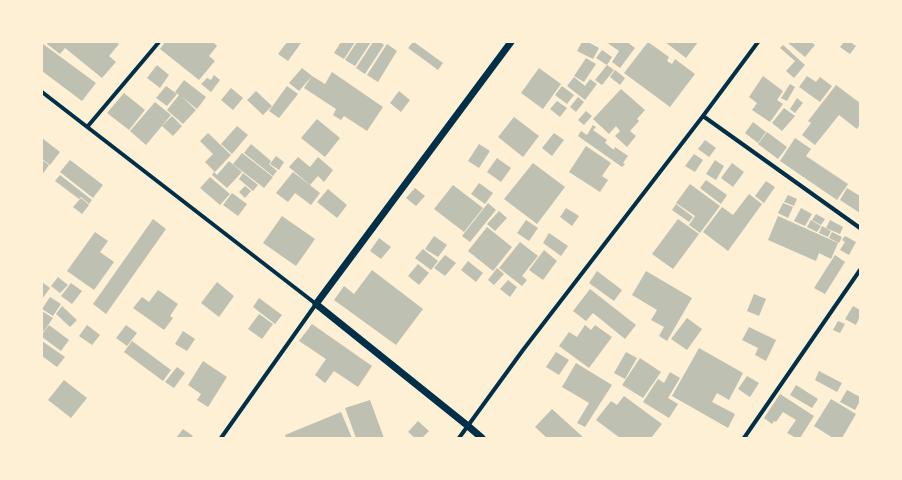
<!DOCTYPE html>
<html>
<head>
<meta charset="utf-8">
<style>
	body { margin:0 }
	#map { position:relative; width:902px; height:480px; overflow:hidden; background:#fdf0d5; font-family:Arial,sans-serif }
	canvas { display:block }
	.frame { position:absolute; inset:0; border:43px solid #fdf0d5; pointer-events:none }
</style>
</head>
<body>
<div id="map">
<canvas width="902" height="480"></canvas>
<div class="frame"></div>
</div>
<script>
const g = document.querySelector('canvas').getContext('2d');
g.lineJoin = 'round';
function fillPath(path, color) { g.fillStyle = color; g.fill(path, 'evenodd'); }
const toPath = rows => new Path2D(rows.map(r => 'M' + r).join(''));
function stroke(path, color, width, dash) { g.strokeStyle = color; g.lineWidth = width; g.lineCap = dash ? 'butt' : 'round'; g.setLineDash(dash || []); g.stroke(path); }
fillPath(toPath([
	[48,42,116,42,119,44,109,56,116,62,102,78,65,48,60,54,47,44],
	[165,42,213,42,217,46,209,56,215,61,199,80,160,49],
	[287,42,300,42,301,43,288,61,278,54],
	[341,42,355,42,344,59,334,53],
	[357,42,371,42,355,66,345,60],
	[373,42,380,42,384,45,365,74,356,68],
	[413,42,414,42,443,63,438,70,408,48],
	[582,42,588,42,599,48,593,59,577,51],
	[606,42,627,42,635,48,620,68,612,62,619,51],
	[648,42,669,57,667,61,672,64,675,59,695,74,670,107,624,73],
	[665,42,698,42,686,58],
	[787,42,811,42,815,45,805,57],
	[844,42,850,42,856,46,850,54,840,47],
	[43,44,96,83,82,101,42,71,42,46],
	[387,44,397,51,378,82,367,75],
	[783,45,805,65,794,78,786,71,795,61,780,48],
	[602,50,612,57,607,65,596,58],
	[586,58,596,64,584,82,574,76],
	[157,65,169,75,160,88,147,78],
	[607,65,614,70,602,85,595,80],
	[302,68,312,76,299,91,289,83],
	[539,68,561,84,543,109,521,93],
	[615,70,625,78,620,85,610,77],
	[332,72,383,107,367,131,344,116,341,120,333,115,336,109,304,88,312,76,325,84],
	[214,75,220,80,211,92,201,84,207,78,211,80],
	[763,76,783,91,777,100,783,104,770,122,752,110,757,103,749,97],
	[807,76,816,82,820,77,832,86,820,102,799,87],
	[574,77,585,86,590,79,597,84,585,100,567,86],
	[184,80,206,97,197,109,181,96,196,110,183,124,167,110,179,95,175,92],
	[790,84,795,87,787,101,781,98],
	[836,85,860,103,860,127,859,126,857,129,839,115,815,145,802,135,811,123,808,121],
	[166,86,177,94,167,106,156,98],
	[287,86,298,94,279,118,269,111],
	[562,86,574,95,567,104,555,95],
	[231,88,243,98,233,110,221,100],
	[621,89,645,110,637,119,639,121,630,131,636,136,627,147,615,136,620,131,616,126,609,134,593,119],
	[256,91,272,106,263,115,247,100],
	[399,91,410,100,401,112,390,103],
	[124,93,145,110,129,130,107,113],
	[578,97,584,102,576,112,570,107],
	[797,98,803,103,795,113,790,109],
	[557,101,567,108,560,117,550,109],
	[155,102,171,115,146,145,130,131],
	[784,108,795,116,782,131,772,123],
	[586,111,592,116,584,125,578,120],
	[172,116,182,126,173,136,162,126],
	[514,117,539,136,523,157,498,137],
	[317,119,340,138,325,157,301,138],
	[753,122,766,132,758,143,745,133],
	[593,125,596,127,593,130,607,140,605,143,614,150,615,147,628,156,623,163,625,164,622,167,578,136,581,131,587,135],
	[237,126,248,135,232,154,221,144],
	[767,132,787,147,778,159,758,144],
	[208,133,231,155,215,172,205,162,213,154,200,141],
	[554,133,564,140,552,156,542,148],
	[42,138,60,152,50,165,42,159],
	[795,138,811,149,806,156,848,184,837,200,780,161],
	[705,140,716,148,709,157,698,149],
	[251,144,271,161,269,164,277,171,273,176,244,153],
	[479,144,490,151,479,168,468,161],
	[586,146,611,163,602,176,608,180,600,192,569,172],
	[242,153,273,177,264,188,233,164],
	[694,154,703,160,695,172,685,166],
	[276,156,284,162,279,170,270,164],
	[298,157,310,167,318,157,333,170,324,182,318,176,310,185,289,167],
	[497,158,511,168,501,182,487,172],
	[42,160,49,165,42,175],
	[70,160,103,185,93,198,60,172],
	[715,160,724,166,716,180,706,174],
	[229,161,242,172,227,188,212,175,214,172,217,175],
	[533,163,565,187,537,224,504,199],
	[732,163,744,172,733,187,721,178],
	[293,172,320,193,311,205,295,193,288,202,276,193],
	[243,173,258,185,253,191,239,179],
	[60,175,92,200,89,204,81,197,79,199,55,181],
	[210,177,230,194,220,205,200,188],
	[706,180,727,195,721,204,700,188],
	[766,181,775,187,764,203,755,196],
	[479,183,493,193,485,204,471,194],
	[690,184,720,206,700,233,689,225,695,216,676,203],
	[453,185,483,208,464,232,434,209],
	[245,186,251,191,245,198,239,192],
	[415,188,425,196,416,206,406,198],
	[847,188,860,196,860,213,840,200],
	[328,189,347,205,337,218,317,202],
	[232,193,247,204,238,216,223,205],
	[749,194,762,204,728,251,703,232,722,207,733,215],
	[788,195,797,199,794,206,784,202],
	[81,198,89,205,82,214,73,207],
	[488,203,496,210,470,242,462,236],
	[783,203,793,207,788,218,778,213],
	[676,204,693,217,689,222,672,210],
	[566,208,579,216,572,226,560,217],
	[801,208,812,214,805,226,794,221],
	[499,211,507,218,495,231,487,224],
	[816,214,825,219,821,225,812,220],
	[282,216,315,239,296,266,263,243],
	[778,216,838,243,831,259,819,253,816,261,768,240],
	[153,219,166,229,106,314,93,304],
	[678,219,699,234,673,269,652,254],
	[526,220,538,228,529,241,517,233],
	[811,220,821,226,817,232,807,227],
	[830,220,843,227,840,234,826,228],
	[822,226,831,231,828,237,819,233],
	[487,227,512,247,493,271,468,251],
	[95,232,108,241,100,252,114,262,94,290,67,271],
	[832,232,842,237,839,243,829,238],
	[549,233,568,246,561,256,543,243],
	[434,236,447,245,438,257,425,249],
	[845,236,856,242,849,255,840,250,845,242,842,240],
	[379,238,391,247,381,259,370,251],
	[520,242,538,256,522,276,527,280,522,286,499,268],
	[423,249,438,261,431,270,415,258],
	[544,250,557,261,543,280,529,270],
	[445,255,456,263,445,276,434,268],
	[835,255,845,262,825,294,814,288],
	[468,261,483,273,476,282,461,270],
	[418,264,429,273,419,285,408,276],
	[497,268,504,274,494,285,488,280],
	[372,270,423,309,396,345,334,300,344,286,354,294],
	[597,271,622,290,614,301,589,283],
	[646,271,692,298,667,341,659,336,664,327,651,320,657,310,632,295],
	[58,277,68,285,60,293,51,286],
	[508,280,517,287,510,297,500,289],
	[42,282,50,288,42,299],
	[217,282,234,296,219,317,201,303],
	[71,283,82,291,72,304,61,296],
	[590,289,636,325,625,339,593,313,586,321,573,311],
	[158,290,178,304,170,316,173,318,164,330,133,308,142,297,149,302],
	[754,294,766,299,759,316,747,311],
	[50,297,61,304,53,316,42,309],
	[259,298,282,315,275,324,253,307],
	[62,306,77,320,70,327,56,314],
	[853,306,860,310,860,316,856,325,845,319],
	[42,311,53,318,44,331,42,330,42,321,43,320,42,319],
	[259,314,273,324,262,339,248,329],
	[687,318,702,329,687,350,671,339],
	[838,321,845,324,840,333,833,330],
	[312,324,372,366,358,387,334,371,325,383,315,375,326,359,299,341],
	[49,325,69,340,61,351,42,337,42,332,43,333],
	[87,325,100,335,92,345,79,336],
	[126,325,137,333,127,346,116,338],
	[585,325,591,330,595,325,612,337,589,368,559,346,569,332,577,337],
	[749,327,776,340,766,361,755,355,758,348,742,340],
	[183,331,195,339,187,351,175,344],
	[42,341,65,357,57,367,42,356],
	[132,341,171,370,163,381,124,352],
	[699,348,743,373,729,400,717,393,712,402,735,414,728,428,672,396],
	[556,352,569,360,559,375,546,367],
	[626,352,637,358,625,379,614,373],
	[640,358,661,372,643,398,622,385],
	[203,361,227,377,208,407,197,400,201,394,188,385],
	[576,363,612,385,585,427,577,423,589,403,562,387],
	[177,367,185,373,174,388,165,382],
	[819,371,842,383,837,392,815,380],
	[670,372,680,378,668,398,678,404,669,418,643,402,658,379,664,383],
	[747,376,759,383,750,397,738,389],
	[64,380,87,398,71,418,48,400],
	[796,385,818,399,812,408,790,395],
	[847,390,860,397,860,401,855,410,840,402],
	[780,394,814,416,800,438,796,438,787,433,796,420,783,412,776,422,774,421,772,424,764,418],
	[624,396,662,424,651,438,620,438,596,420,611,401,617,405],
	[831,399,856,414,842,438,833,438,814,426],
	[370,400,384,438,356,438,345,408],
	[552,409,584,438,547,438,535,427],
	[341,412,352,438,286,438,285,435],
	[418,421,429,431,422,438,415,438,408,432],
	[183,429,193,436,191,438,176,438]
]), '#bec0b2');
stroke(toPath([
	[42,92,316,304,221,438],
	[703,116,860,228],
	[88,126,159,42],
	[459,438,523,350,703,116,758,42],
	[744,438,860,270]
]), '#003049', 4);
stroke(toPath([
	[482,438,468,426,316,304,511,42]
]), '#003049', 7);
</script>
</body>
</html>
